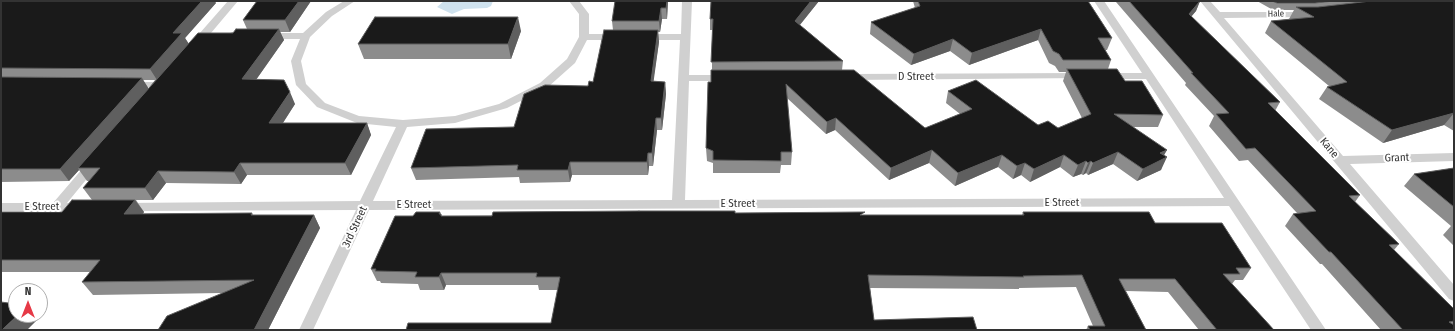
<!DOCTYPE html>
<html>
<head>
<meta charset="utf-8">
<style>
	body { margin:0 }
	#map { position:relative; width:1455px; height:331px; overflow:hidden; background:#fff; font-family:"Fira Sans Condensed",sans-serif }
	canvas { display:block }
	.frame { position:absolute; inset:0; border:2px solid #333; pointer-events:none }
	.north { position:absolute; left:8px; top:283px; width:40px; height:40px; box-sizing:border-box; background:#fff; border:1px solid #adadad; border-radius:50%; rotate:0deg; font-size:11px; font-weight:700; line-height:16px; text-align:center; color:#333 }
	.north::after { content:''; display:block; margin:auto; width:14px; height:18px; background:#e63946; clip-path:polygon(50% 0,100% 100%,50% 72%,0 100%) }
</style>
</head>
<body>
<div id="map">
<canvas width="1455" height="331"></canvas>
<div class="frame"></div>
<div class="north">N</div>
</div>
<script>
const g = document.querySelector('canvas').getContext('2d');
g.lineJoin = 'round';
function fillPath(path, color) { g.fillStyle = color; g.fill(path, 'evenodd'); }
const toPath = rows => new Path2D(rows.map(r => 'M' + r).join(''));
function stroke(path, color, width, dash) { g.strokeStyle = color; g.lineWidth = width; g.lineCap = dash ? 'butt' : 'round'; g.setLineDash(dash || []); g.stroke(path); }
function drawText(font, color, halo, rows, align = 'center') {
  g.font = font + ' "Fira Sans Condensed",sans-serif'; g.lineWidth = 4; g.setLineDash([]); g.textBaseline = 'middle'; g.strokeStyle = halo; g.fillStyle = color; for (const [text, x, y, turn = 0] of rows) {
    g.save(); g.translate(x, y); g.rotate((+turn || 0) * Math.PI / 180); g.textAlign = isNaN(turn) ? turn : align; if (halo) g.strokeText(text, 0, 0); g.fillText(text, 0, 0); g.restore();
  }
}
fillPath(toPath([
	[444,1,493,1,491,6,487,8,464,9,452,14,437,7]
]), '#cfe2ee');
fillPath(toPath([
	[228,1,238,1,200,46,192,46,191,44,192,42,228,1],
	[344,1,355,1,332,16,310,37,301,61,306,84,325,103,359,116,403,120,455,116,499,104,540,83,567,59,579,37,579,14,569,1,579,1,589,14,589,34,619,34,624,37,619,40,587,40,575,63,548,87,507,108,455,123,407,127,373,201,672,200,680,40,642,40,637,37,642,34,681,34,682,1,692,1,689,75,727,75,732,78,727,81,689,81,685,200,1224,198,1146,79,1106,79,1101,76,1106,73,1142,73,1094,1,1104,1,1326,330,1311,330,1229,206,369,210,313,330,299,330,356,210,124,211,120,210,118,207,120,204,124,203,360,201,396,127,357,123,317,107,296,85,291,61,300,39,266,39,261,36,266,33,303,33,326,12,344,1],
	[1200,1,1210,1,1220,12,1310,12,1312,14,1310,16,1307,17,1224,18,1343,156,1454,153,1454,161,1350,164,1454,285,1454,301,1449,299,1200,1],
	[1081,73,1085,74,1086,76,1085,78,848,80,843,77,848,74,1081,73],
	[130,82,161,82,166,85,161,88,126,87,125,85,126,83,130,82],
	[93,160,97,161,99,164,67,203,85,204,87,207,85,210,81,211,1,211,1,203,53,203,89,161,93,160]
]), '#d0d0d0');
fillPath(toPath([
	[1,1,216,3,185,38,188,43,247,29,243,20,257,1,311,1,290,32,280,32,284,40,256,80,295,104,283,123,367,123,371,135,351,175,247,175,241,184,166,183,153,200,136,200,144,212,143,214,252,213,253,215,314,215,320,228,268,330,158,330,222,293,93,295,82,282,90,272,1,272,1,212,62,212,92,200,83,188,89,181,87,181,79,170,69,181,1,182],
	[143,80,155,80,148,89],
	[668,1,667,19,662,19,660,32,658,32,659,42,653,81,665,82,666,94,662,130,657,130,653,166,649,166,648,175,572,175,570,182,520,183,519,177,416,180,411,168,514,127,588,86,593,82,613,30,612,21],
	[819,1,800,25,843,61,842,70,925,128,960,114,946,103,948,91,1038,125,1058,128,1082,118,1063,81,1066,72,1059,72,1055,66,1049,63,1038,40,969,65,950,51,911,65,870,34,871,22,915,8,913,1,1088,1,1112,38,1107,50,1105,50,1111,60,1108,69,1125,81,1163,115,1158,127,1132,127,1164,155,1161,170,1137,181,1113,164,1088,175,1086,173,1083,175,1081,174,1073,177,1060,167,1030,182,1021,175,1013,179,998,167,955,186,929,163,889,180,835,130,826,134,787,98,792,152,791,165,781,165,780,173,713,173,713,163,707,161,706,148,712,70,712,30,710,30,710,19],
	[1116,1,1200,1,1196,11,1191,17,1280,102,1275,111,1360,195,1355,202,1399,244,1394,250,1454,309,1454,330,1381,330,1322,264,1320,264,1285,226,1293,214,1297,213,1248,160,1239,161,1209,126,1214,116,1185,85,1186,83,1116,2],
	[1257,1,1454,1,1454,131,1444,125,1383,143,1319,99,1327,87,1329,86,1265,33,1271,21,1290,19,1289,19,1294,10,1273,10],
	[521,31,511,59,364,59,358,44],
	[1454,168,1454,246,1443,235,1451,226,1404,186,1414,174],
	[440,212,442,216,735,213,864,215,1022,215,1023,212,1155,223,1251,268,1243,280,1235,280,1232,284,1274,330,1199,330,1168,292,1126,291,1146,330,1086,330,1088,326,1093,326,1076,287,1019,288,1019,289,870,288,874,320,977,330,551,323,558,290,539,290,538,285,446,285,444,290,420,290,418,284,381,283,380,281,377,281,371,269,413,216]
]), '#8c8c8c');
fillPath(toPath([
	[202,1,215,1,216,3,185,38,189,44,157,80,150,69,173,33],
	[299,1,311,1,290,32,285,20],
	[667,1,668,1,667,19,666,8],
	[811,1,819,1,794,32,795,21],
	[1200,1,1196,11,1183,26,1189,14],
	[661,8,662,19,660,32,659,21],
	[518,17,521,31,511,59,508,44],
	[279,29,284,40,248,91,242,79],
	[1041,29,1038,40,969,65,972,53],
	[658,30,659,42,652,93,651,81],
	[953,39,950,51,911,65,914,54],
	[142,78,149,89,78,168,79,170,69,181,60,169],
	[665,82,666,94,662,130,661,118],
	[290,92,295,104,275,135,269,123],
	[1454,113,1444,125,1383,143,1392,130],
	[656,118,657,130,653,166,652,153],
	[836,118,835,130,826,134,827,122],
	[367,123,371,135,351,175,345,163],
	[932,150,929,163,889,180,891,168],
	[1167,150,1162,159,1167,157,1161,170,1137,181,1143,169,1160,153],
	[1118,152,1113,164,1088,175,1093,163],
	[648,153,649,166,648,175,647,162],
	[1002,155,998,167,955,186,958,173],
	[1064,155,1060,167,1030,182,1034,169],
	[1086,161,1081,174,1073,177,1078,165],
	[1091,161,1086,173,1083,175,1088,163],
	[570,162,572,175,570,182,568,170],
	[240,163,247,175,241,184,234,172],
	[1025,163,1021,175,1013,179,1017,166],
	[158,171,166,183,153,200,145,188],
	[135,200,144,212,133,226,124,214],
	[314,215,320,228,268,330,254,330],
	[441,273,446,285,444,290,439,277],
	[18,315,36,315,39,318,27,330,2,330]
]), '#5f5f5f');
const building = toPath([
	[1,1,202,1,173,33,182,33,150,69,1,68,1,1],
	[257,1,299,1,285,20,243,20,257,1],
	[615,1,667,1,666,8,661,8,659,21,612,21,615,1],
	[711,1,811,1,795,21,843,61,711,62,713,19,710,19,711,1],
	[918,1,1088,1,1112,38,1098,38,1111,60,1063,60,1059,54,1053,51,1041,29,972,53,953,39,914,54,871,22,920,6,918,1],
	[1129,1,1200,1,1189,14,1280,102,1268,103,1360,195,1349,196,1399,244,1389,245,1454,309,1454,321,1449,322,1454,325,1454,330,1403,330,1331,252,1329,252,1293,214,1316,211,1255,148,1246,149,1216,114,1229,113,1191,73,1193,73,1129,1],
	[1272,1,1334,1,1315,3,1277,3,1272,1],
	[1371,1,1454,1,1454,113,1392,130,1327,87,1347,82,1271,21,1314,17,1296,7,1318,7,1371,1],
	[375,17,518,17,508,44,358,44,375,17],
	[236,29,279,29,242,79,284,80,290,92,269,123,367,123,345,163,240,163,234,172,158,171,145,188,83,188,100,168,78,168,198,33,233,33,236,29],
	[604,30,658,30,651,81,665,82,661,118,656,118,652,153,648,153,647,162,570,162,568,170,517,170,518,165,411,168,426,129,514,127,524,94,545,85,588,86,589,81,593,82,604,30],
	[1067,69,1117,69,1125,81,1142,81,1163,115,1114,114,1167,150,1160,153,1167,157,1143,169,1118,152,1093,163,1091,161,1088,163,1086,161,1078,165,1064,155,1034,169,1025,163,1017,166,1002,155,958,173,932,150,891,168,836,118,827,122,786,84,792,152,781,152,781,161,713,160,713,151,706,148,708,82,711,82,711,70,854,70,925,128,972,109,948,91,976,80,1038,125,1048,121,1058,128,1091,114,1067,69],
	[1,77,142,78,60,169,1,169,1,77],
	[1454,168,1454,207,1414,174,1454,168],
	[72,200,135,200,124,214,252,213,251,215,314,215,254,330,158,330,167,316,254,280,82,282,100,260,1,260,1,212,62,212,72,200],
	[639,211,735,211,735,213,865,212,860,215,1024,215,1023,212,1149,212,1155,223,1222,223,1251,268,1236,268,1240,274,1223,274,1274,330,1217,330,1175,279,1119,279,1146,330,1090,330,1088,326,1105,326,1082,275,1023,276,1024,277,868,275,874,320,973,317,977,330,406,330,408,323,551,323,560,277,536,277,537,273,441,273,439,277,415,277,417,272,375,271,376,269,371,269,395,216,413,216,416,212,440,212,439,214,441,214,441,216,492,216,493,212,639,211],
	[1,302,16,304,16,315,18,315,2,330,1,330,1,302]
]);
fillPath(building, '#1a1a1a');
stroke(building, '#5f5f5f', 1);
drawText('9px', '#333', '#fff', [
	["Hale",1276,14,-1]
]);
drawText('11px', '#333', '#fff', [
	["D Street",916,77],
	["Kane",1329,148,50],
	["Grant",1397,158,-2],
	["E Street",1062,203],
	["E Street",738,204],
	["E Street",414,205],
	["E Street",42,207],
	["3rd Street",355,227,-65]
]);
</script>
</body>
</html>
